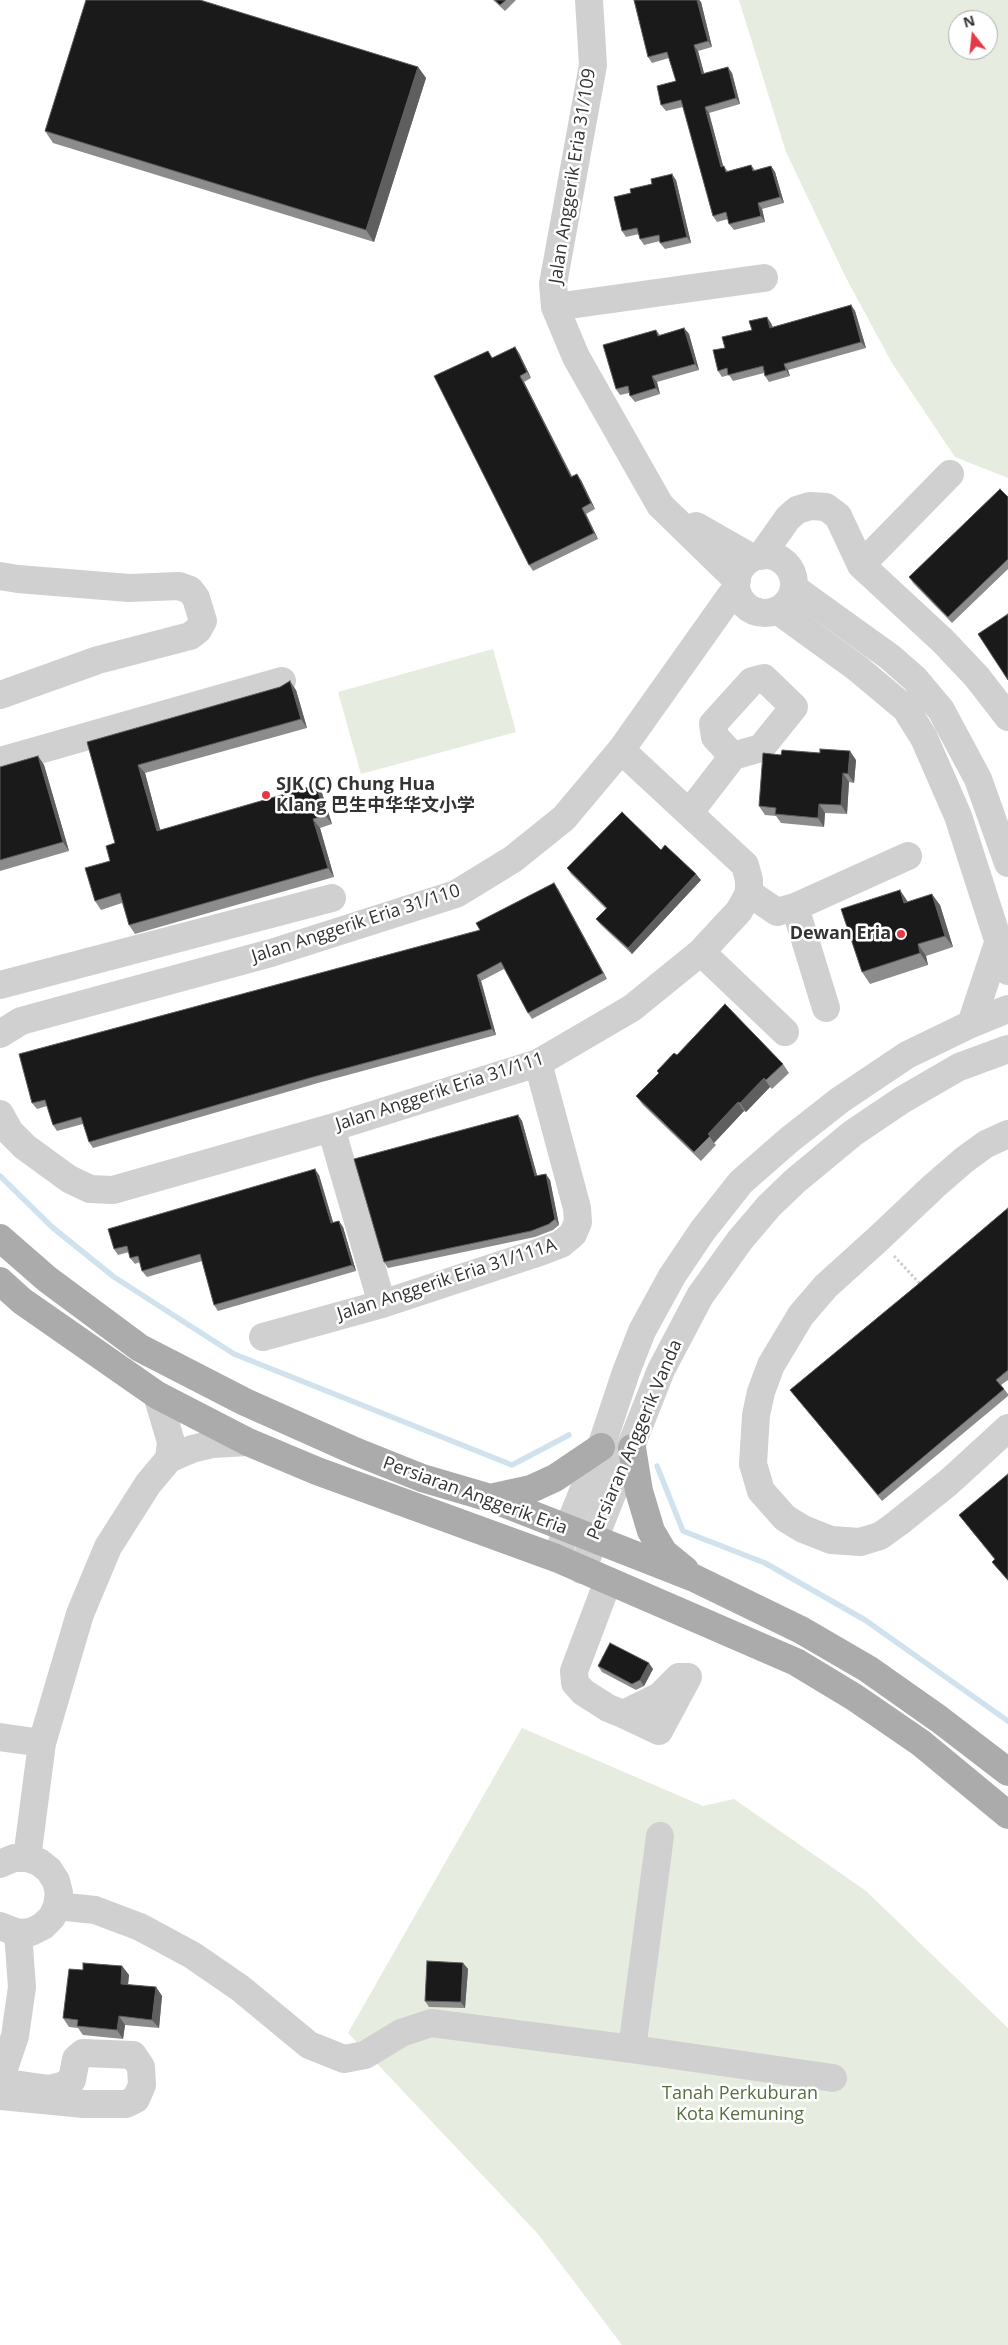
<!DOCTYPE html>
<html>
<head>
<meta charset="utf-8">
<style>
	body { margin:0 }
	#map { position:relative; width:1008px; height:2345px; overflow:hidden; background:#fff; font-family:"Open Sans",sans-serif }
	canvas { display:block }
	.north { position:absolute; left:948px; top:10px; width:50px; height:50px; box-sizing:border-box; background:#fff; border:1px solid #adadad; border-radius:50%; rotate:344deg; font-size:14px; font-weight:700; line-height:20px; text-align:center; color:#333 }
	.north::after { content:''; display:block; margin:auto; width:18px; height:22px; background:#e63946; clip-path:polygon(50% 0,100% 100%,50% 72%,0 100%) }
</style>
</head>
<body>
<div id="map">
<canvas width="1008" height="2345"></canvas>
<div class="north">N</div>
</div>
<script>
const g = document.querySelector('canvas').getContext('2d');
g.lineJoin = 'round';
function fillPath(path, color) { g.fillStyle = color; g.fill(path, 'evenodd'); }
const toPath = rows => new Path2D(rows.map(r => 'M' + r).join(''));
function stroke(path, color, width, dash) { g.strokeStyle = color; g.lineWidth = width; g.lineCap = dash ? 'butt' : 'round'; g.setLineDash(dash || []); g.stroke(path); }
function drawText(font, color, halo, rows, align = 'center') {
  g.font = font + ' "Open Sans","Noto Sans SC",sans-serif'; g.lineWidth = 5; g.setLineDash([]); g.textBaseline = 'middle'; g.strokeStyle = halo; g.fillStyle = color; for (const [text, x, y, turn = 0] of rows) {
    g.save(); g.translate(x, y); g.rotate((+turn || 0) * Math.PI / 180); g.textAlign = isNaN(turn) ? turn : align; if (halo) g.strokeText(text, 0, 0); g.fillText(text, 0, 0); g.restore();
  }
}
fillPath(toPath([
	[739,0,1008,0,1008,478,955,457,892,363,845,276,786,152],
	[958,20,988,20,988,50,958,50],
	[493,649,516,732,361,774,338,692],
	[522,1728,703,1806,734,1799,866,1891,1008,2028,1008,2345,622,2345,538,2234,348,2033]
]), '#e6ecdf');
stroke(toPath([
	[0,1176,52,1227,114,1277,234,1354,512,1465,569,1435],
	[657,1466,683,1531,765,1563,865,1620,1008,1721]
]), '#cfe2ee', 5.5);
stroke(toPath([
	[894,1256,922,1286]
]), '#cdcdcd', 3, [2.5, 2.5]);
stroke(toPath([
	[589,0,593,65,553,284,555,307,576,357,660,505,737,580],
	[555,307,764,278],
	[696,526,752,558],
	'736 584a29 29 0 1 1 58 0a29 29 0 1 1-58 0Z',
	[761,556,788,518,797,510,810,506,826,507,838,516,861,565,943,641,977,677,1008,717],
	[861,565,950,474],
	[0,576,18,579,129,588,179,586,190,590,196,598,203,621,198,630,190,636,98,660,0,695],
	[794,588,890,657,915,679,941,710,978,779,1008,863],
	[777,610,857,668,906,709,924,738,958,816,1008,971],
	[0,761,282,681],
	[690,812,733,756,761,748,794,707,764,678,752,681,713,724,715,737,733,756],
	[749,893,777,912,795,907,908,856],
	[795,907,826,1008],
	[701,952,785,1032],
	[0,985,332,898],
	[971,1024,998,943],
	[0,1034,21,1021,271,953,456,894,513,859,564,818,621,750,736,588],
	[0,1114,10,1132,25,1147,69,1179,90,1189,113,1190,331,1128,538,1063,632,1008,701,952,739,911,749,893,749,880,745,865,621,750],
	[331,1128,382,1304],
	[1008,1134,986,1144,964,1160,934,1186,878,1239,826,1286,801,1315,771,1365,761,1392,756,1415,753,1464,761,1491,785,1518,803,1529,831,1540,860,1542,880,1536,898,1523,949,1482,1008,1428],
	[263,1337,382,1304,540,1252,561,1244,573,1234,578,1222,577,1208,538,1063],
	[157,1395,171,1442,169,1459,192,1449,213,1444,248,1442],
	[556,1558,601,1447,626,1372,642,1331,672,1276,703,1230,741,1182,789,1140,840,1100,907,1055,971,1024,1008,1009],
	[582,1570,661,1370,700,1296,740,1240,769,1206,795,1181,853,1133,902,1100,959,1067,1008,1049],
	[608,1581,574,1671,575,1683,583,1692,608,1708,623,1714],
	[679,1677,688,1677,659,1731,623,1714,660,1696,679,1677],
	[0,1737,42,1743],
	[27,1858,42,1743,80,1614,108,1547,148,1484,169,1459],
	[0,1864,14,1858,27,1858,39,1862,49,1870,56,1881,59,1893,57,1906,52,1917,43,1926,31,1932,18,1933,0,1926],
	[57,1906,95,1910,140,1927,192,1955,240,1988,309,2045,344,2059,365,2055,401,2033,431,2023,632,2049,833,2078],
	[632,2049,660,1836],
	[0,2080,15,2036,22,1987,18,1933],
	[0,2082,49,2089,62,2086,72,2080,76,2059,83,2053,133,2055,141,2067,142,2085,136,2099,126,2104,84,2104,0,2096]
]), '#d0d0d0', 28);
stroke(toPath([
	[0,1238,47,1279,140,1348,245,1402,357,1452,422,1478,490,1498,694,1578,801,1630,868,1669,939,1719,1008,1772],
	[0,1281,22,1301,157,1395,248,1442,317,1471,556,1558,796,1662,854,1697,921,1743,1008,1815],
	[632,1448,639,1491,651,1531,664,1553,685,1570],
	[490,1498,531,1489,555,1478,601,1447]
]), '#ababab', 28);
fillPath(toPath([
	[493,0,516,0,505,11],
	[697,0,699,0,701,2,712,47,698,51,704,74,732,73,740,104,709,113,723,166,728,171,751,165,755,170,771,166,775,172,784,203,762,209,765,222,734,230,729,224,728,219,717,222,713,216,683,107,666,111,661,105,676,81,669,58,652,63,648,57],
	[418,67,426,78,374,242,53,143,45,131],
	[676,180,691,243,665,249,660,243,660,241,644,245,640,239,639,234,626,237,622,231,631,193],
	[851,305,855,311,866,348,788,370,790,376,769,382,765,376,764,373,733,381,729,375,722,377,718,371,752,330,771,323,773,327],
	[684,328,689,334,699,370,657,382,660,394,635,402,630,396,629,393,620,395,616,389,656,330,660,335],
	[515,347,519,353,531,378,524,382,572,476,581,480,595,509,586,514,598,539,533,571,529,565],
	[1008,497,1008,569,952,623,913,583,909,577],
	[296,690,307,728,145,773,160,830,322,793,332,824,320,828,334,877,135,934,129,925,122,903,101,910,95,901,110,861,115,843,87,742],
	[38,756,44,765,69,851,0,871,0,767],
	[856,760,854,783,849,782,847,814,825,813,824,827,781,823,776,816,765,815,759,806],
	[661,850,701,880,632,954,601,925,596,919,606,909,571,874,567,868],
	[554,883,558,889,607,979,532,1019,528,1013,504,969,481,981,496,1035,318,1083,93,1148,89,1142,83,1124,57,1131,53,1125,47,1106,37,1109,32,1103,480,930],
	[908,902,940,905,953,947,926,956,928,965,870,984,862,972],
	[677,1055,783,1064,789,1073,772,1089,770,1087,746,1112,744,1111,714,1143,716,1145,701,1161,643,1105,636,1096,659,1073,657,1071],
	[518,1115,522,1121,537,1176,550,1180,559,1225,553,1230,535,1237,388,1268,384,1262],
	[319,1175,333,1222,343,1227,356,1271,218,1311,214,1305,202,1261,147,1277,142,1271,140,1262,135,1264,130,1258,129,1252,118,1255,114,1249],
	[1008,1208,1008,1380,1001,1385,1008,1394,1008,1396,882,1501,790,1390,916,1286],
	[1008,1474,1008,1581,992,1562,995,1560,959,1515],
	[598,1666,653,1669,644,1686,636,1690,602,1672],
	[463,1963,468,1969,465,2008,429,2007,425,2001],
	[122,1966,129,1975,128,1985,156,1987,162,1996,159,2028,125,2025,123,2039,83,2035,78,2028,69,2027,63,2018,83,1970]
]), '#8c8c8c');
fillPath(toPath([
	[697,0,699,0,701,2,712,47,708,41],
	[694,45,698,51,706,80,702,74],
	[418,67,426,78,374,242,366,230],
	[728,67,732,73,740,104,736,98],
	[705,107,709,113,725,173,721,167],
	[771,166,775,172,784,203,780,197],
	[672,174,676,180,691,243,687,237],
	[758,203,762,209,765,222,761,216],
	[851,305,855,311,866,348,861,342],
	[767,317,771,323,774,334,770,328],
	[684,328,689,334,699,370,695,364],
	[515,347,519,353,531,378,527,372],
	[784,364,788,370,790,376,786,370],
	[520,376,524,382,575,483,571,477],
	[652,376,657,382,660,394,656,388],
	[577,474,581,480,595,509,591,503],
	[582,508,586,514,598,539,594,533],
	[290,681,296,690,307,728,301,719],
	[850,751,856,760,854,783,848,774],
	[38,756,44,765,69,851,63,842],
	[138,765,145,773,163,840,157,831],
	[843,773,849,782,847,814,841,805],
	[316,785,322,793,332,824,325,815],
	[819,804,825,813,824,827,818,818],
	[313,819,320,828,334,877,328,868],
	[696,874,701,880,632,954,628,948],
	[554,883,558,889,607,979,603,973],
	[900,890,908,902,904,903],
	[932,894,940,905,953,947,945,936],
	[918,944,926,956,928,965,920,953],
	[477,975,481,981,496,1035,492,1029],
	[764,1078,770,1087,746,1112,740,1103],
	[738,1102,744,1111,714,1143,708,1134],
	[518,1115,522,1121,539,1182,535,1176],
	[315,1169,319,1175,335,1229,331,1223],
	[546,1174,550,1180,559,1225,555,1219],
	[339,1221,343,1227,356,1271,352,1265],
	[649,1663,653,1669,644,1686,640,1680],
	[463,1963,468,1969,465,2008,461,2002],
	[122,1966,129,1975,127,1993,121,1984],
	[156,1987,162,1996,159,2028,152,2020],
	[119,2016,125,2025,123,2039,117,2030]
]), '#5f5f5f');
const building = toPath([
	[86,0,200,0,418,67,366,230,45,131,86,0],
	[495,0,506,0,500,5,495,0],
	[634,0,697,0,708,41,694,45,702,74,728,67,736,98,705,107,721,167,724,166,726,172,751,165,753,171,771,166,780,197,758,203,761,216,729,224,726,212,713,216,681,100,661,105,657,86,676,81,667,52,648,57,634,0],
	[672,174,687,237,660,243,659,235,640,239,637,228,622,231,614,197,631,193,630,189,652,184,651,179,672,174],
	[851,305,861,342,784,364,786,370,765,376,763,366,728,375,727,368,718,371,713,350,725,348,722,337,752,330,749,321,767,317,770,328,851,305],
	[684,328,695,364,652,376,656,388,630,396,628,386,616,389,603,345,656,330,658,336,684,328],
	[515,347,527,372,520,376,571,477,577,474,591,503,582,508,594,533,529,565,434,376,488,351,492,358,515,347],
	[1000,489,1008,497,1008,559,948,617,909,577,1000,489],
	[1008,614,1008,680,978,634,1008,614],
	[290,681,301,719,138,765,157,831,316,785,325,815,313,819,328,868,129,925,120,893,95,901,85,868,110,861,106,846,115,843,87,742,280,687,290,681],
	[820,749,850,751,848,774,843,773,841,805,819,804,818,818,775,814,776,808,759,806,763,753,781,755,782,750,820,753,820,749],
	[38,756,63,842,0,860,0,767,38,756],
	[622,812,661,850,665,845,696,874,628,948,596,919,607,908,567,868,622,812],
	[554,883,603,973,528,1013,501,962,477,975,492,1029,313,1077,89,1142,81,1117,53,1125,45,1100,32,1103,19,1054,480,930,476,923,554,883],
	[900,890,904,903,932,894,945,936,918,944,920,953,862,972,841,909,900,890],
	[725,1004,783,1064,766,1080,764,1078,740,1103,738,1102,708,1134,710,1136,694,1152,636,1096,659,1073,657,1071,674,1053,677,1055,725,1004],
	[518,1115,535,1176,546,1174,555,1219,549,1224,531,1231,384,1262,354,1159,518,1115],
	[315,1169,331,1223,339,1221,352,1265,214,1305,200,1254,142,1271,138,1256,130,1258,127,1246,114,1249,108,1229,315,1169],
	[1008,1208,1008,1370,996,1380,1004,1389,878,1495,790,1390,916,1286,1008,1208],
	[1008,1474,1008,1580,992,1562,995,1559,959,1515,1008,1474],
	[610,1643,649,1663,640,1680,632,1684,598,1666,610,1643],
	[427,1961,463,1963,461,2002,425,2001,427,1961],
	[83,1963,122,1966,121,1984,156,1987,152,2020,119,2016,117,2030,77,2026,78,2020,63,2018,69,1969,83,1970,83,1963]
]);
fillPath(building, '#1a1a1a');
stroke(building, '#5f5f5f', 1);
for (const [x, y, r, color] of [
	[266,795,5,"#e63946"],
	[901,934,5,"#e63946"]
]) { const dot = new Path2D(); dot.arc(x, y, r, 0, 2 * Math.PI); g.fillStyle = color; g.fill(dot); stroke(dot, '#fff', 2); }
drawText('18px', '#333', '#fff', [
	["Jalan Anggerik Eria 31/109",573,176,-81],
	["Jalan Anggerik Eria 31/110",356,924,-18],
	["Jalan Anggerik Eria 31/111",440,1092,-18],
	["Jalan Anggerik Eria 31/111A",447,1280,-18],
	["Persiaran Anggerik Vanda",635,1440,-67],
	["Persiaran Anggerik Eria",475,1496,20]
]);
drawText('bold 18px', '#333', '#fff', [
	["SJK (C) Chung Hua",276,785],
	["Klang 巴生中华华文小学",276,806],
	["Dewan Eria",891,934,"right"]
], 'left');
drawText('18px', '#56703f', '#fff', [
	["Tanah Perkuburan",740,2094],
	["Kota Kemuning",740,2115]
]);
</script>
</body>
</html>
